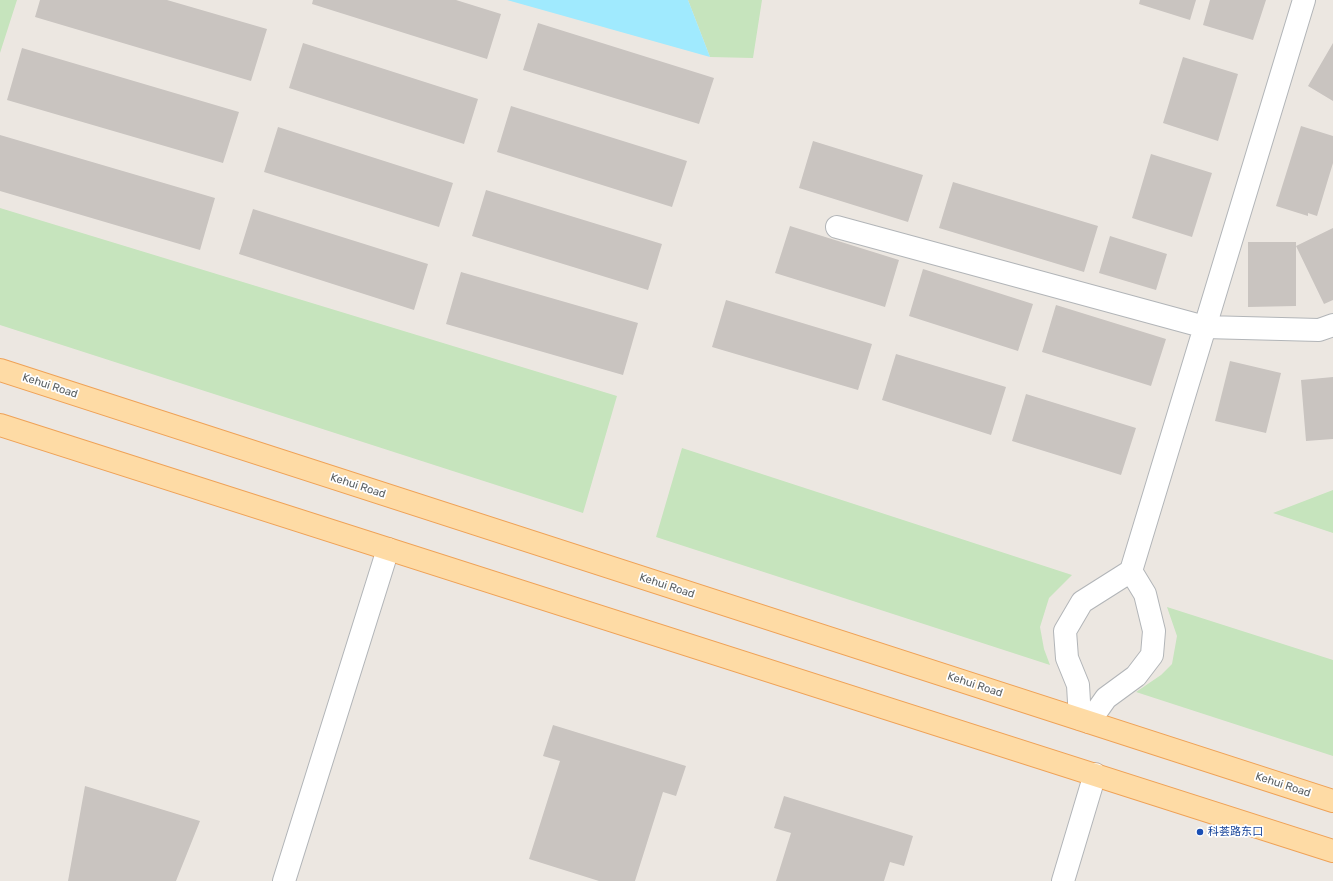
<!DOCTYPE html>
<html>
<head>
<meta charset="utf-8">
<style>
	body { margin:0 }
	canvas { display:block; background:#ece7e1 }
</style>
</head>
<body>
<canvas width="1333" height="881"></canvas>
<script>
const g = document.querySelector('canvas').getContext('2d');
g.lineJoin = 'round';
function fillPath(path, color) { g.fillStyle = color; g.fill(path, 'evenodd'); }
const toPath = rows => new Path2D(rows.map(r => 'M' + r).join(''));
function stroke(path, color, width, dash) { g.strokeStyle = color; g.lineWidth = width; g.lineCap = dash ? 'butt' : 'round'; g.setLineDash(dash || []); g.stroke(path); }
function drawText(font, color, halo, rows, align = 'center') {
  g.font = font + ' Rubik,"Noto Sans SC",sans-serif'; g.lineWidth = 3.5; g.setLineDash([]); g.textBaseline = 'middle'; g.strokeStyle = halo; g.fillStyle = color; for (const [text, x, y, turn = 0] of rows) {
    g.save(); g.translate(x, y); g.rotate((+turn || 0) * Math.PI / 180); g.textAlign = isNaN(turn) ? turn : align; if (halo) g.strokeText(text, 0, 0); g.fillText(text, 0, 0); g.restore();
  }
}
fillPath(toPath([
	[0,0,17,0,0,53],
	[688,0,762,0,753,58,710,57],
	[0,208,617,396,583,513,0,325],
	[682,448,1072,575,1049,598,1040,627,1044,649,1050,665,656,537],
	[1333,490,1333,533,1273,513],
	[1167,607,1333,660,1333,756,1136,692,1161,675,1172,664,1177,636]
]), '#c6e4bd');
fillPath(toPath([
	[507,0,688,0,710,57]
]), '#a0eafe');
fillPath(toPath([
	[40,0,167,0,267,29,251,81,35,17],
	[313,0,456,0,501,14,487,59,312,4],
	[1140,0,1196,0,1190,20,1139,4],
	[1210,0,1266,0,1253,40,1203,25],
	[538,23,714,78,699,124,523,70],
	[303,43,478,99,464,144,289,88],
	[1333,43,1333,101,1308,86],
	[22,48,239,112,223,163,7,100],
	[1183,57,1238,74,1218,141,1163,123],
	[511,106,687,161,672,207,497,152],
	[1301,126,1333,136,1333,163,1317,216,1308,213,1308,216,1276,206],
	[278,127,453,183,439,227,264,172],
	[0,135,215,198,200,250,0,191],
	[813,141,923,175,908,222,799,188],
	[1151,154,1212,173,1192,237,1132,218],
	[953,182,1098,226,1084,272,939,228],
	[486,190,662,244,648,290,472,236],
	[253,209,428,264,414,310,239,254],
	[790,226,899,260,885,307,775,273],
	[1333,228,1333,300,1324,304,1296,246],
	[1110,236,1167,254,1156,290,1099,273],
	[1248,242,1296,242,1296,306,1248,307],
	[923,269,1033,304,1018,351,909,316],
	[461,272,638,323,623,375,446,324],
	[726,300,872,344,858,390,712,347],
	[1056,305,1166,339,1151,386,1042,352],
	[896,354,1006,387,991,435,882,400],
	[1230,361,1281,373,1266,433,1215,421],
	[1333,377,1333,439,1306,441,1301,380],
	[1026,394,1136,428,1121,475,1012,441],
	[553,725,686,766,676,796,663,792,635,881,599,881,529,859,560,761,543,756],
	[85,786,200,821,176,881,68,881],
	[784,796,913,836,904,866,890,862,884,881,776,881,791,833,774,828]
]), '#c9c4c0');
const minor = toPath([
	[837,227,1205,327,1319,330,1333,325],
	[1080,719,1078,685,1067,658,1065,631,1082,602,1131,571,1304,0],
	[1089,722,1106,698,1136,676,1152,655,1154,631,1145,594,1131,571],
	[284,881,388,549],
	[1063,881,1095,774]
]);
const primary = toPath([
	[0,370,1333,801],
	[0,425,1333,851]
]);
stroke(minor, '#b2b5b8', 24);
stroke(primary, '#efa257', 24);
stroke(minor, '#fff', 22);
stroke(primary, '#fedba5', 22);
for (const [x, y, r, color] of [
	[1200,832,4,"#1a4fb4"]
]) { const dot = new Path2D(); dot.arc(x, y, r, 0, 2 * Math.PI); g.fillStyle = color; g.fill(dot); stroke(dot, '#fff', 1.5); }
drawText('11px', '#595f62', '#fff', [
	["Kehui Road",50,386,18],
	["Kehui Road",358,486,18],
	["Kehui Road",667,586,18],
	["Kehui Road",975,685,18],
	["Kehui Road",1283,785,18]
]);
drawText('11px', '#164399', '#fff', [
	["科荟路东口",1208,832]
], 'left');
</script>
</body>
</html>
